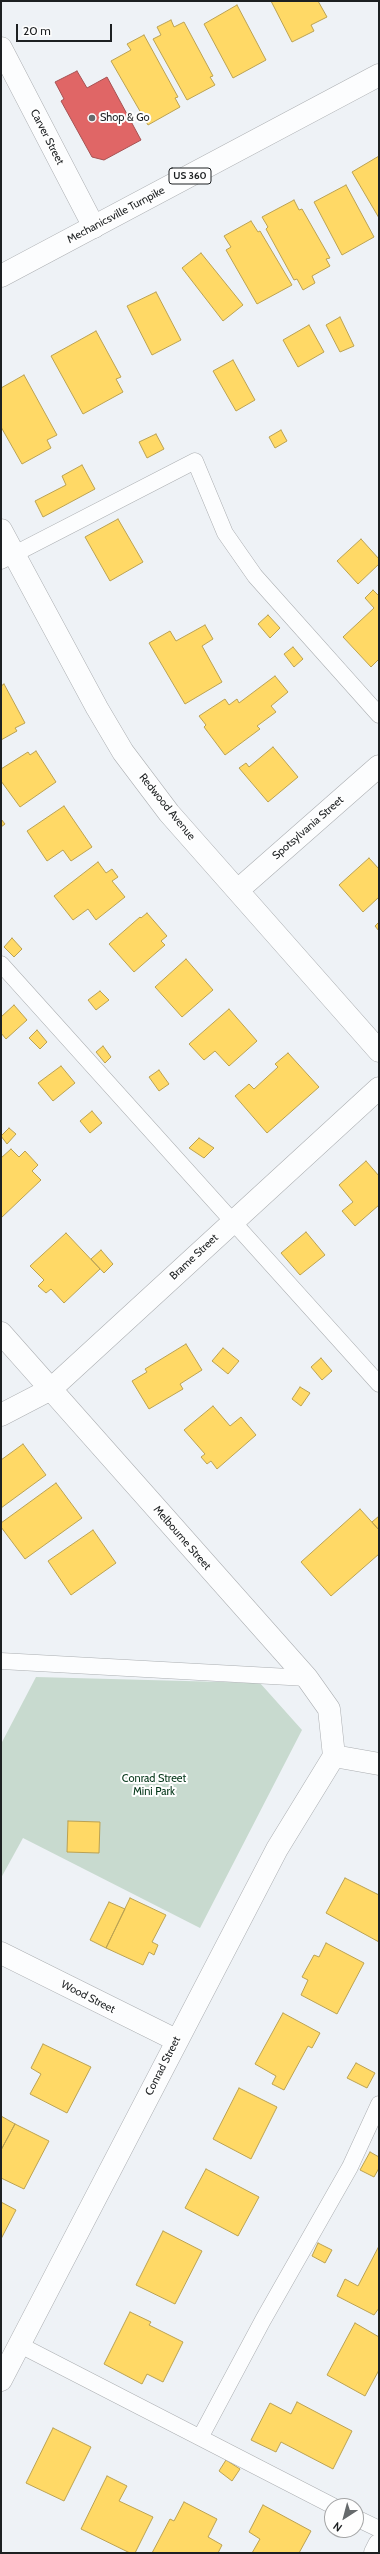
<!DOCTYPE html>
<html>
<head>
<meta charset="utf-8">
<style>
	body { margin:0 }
	#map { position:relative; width:380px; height:2554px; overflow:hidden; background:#eef2f6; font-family:Cabin,sans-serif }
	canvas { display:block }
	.frame { position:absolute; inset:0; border:2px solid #1d2022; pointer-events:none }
	.north { position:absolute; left:324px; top:2498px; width:40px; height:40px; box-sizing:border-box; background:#fefefe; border:1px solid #a4a5a6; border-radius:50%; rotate:216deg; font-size:11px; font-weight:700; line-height:16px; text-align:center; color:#1d2022 }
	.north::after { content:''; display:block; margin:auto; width:14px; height:18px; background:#666a6c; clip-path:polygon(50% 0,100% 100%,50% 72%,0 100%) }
	.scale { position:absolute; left:16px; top:24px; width:96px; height:18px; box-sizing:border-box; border:2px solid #1d2022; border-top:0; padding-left:5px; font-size:12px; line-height:14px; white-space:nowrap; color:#1d2022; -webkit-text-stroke:3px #fefefe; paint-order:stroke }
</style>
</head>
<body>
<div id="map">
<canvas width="380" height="2554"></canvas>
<div class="frame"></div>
<div class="north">N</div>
<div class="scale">20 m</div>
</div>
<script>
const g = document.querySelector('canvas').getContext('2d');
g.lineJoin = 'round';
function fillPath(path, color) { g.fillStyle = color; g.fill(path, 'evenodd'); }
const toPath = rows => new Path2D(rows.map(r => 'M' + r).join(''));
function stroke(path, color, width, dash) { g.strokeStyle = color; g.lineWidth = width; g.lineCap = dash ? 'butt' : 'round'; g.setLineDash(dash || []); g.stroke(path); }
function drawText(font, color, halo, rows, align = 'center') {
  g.font = font + ' Cabin,sans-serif'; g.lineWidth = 4; g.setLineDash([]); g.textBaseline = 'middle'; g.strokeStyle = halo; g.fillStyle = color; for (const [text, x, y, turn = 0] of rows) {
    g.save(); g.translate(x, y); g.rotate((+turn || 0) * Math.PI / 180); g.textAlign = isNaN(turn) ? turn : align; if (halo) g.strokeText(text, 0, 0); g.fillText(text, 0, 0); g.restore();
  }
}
fillPath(toPath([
	[36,1677,260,1683,302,1730,200,1928,23,1838,1,1878,1,1744]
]), '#c8dacf');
const homes = toPath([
	[271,1,318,1,327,17,311,25,314,31,292,42,271,1],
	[237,5,266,60,233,78,204,24,237,5],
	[171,20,174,27,184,22,213,76,210,77,215,85,187,100,153,39,161,35,157,27,171,20],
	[144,35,178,97,175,98,180,107,148,125,111,61,131,50,127,44,144,35],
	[379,156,379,218,352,172,379,156],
	[346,185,374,237,342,255,314,202,346,185],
	[294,200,299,210,302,209,330,258,326,259,330,266,312,276,315,283,303,290,297,279,294,280,266,229,268,227,262,217,294,200],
	[251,221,258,232,260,231,292,285,257,304,226,250,231,247,224,236,251,221],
	[201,253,243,305,223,321,182,268,201,253],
	[156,292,181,340,152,355,127,306,156,292],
	[340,317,354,346,340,352,326,325,340,317],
	[309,325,324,352,298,367,283,340,309,325],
	[96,331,121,377,116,379,123,392,83,414,51,356,96,331],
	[233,360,255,400,236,411,213,371,233,360],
	[24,375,57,435,47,440,51,448,22,464,1,427,1,388,24,375],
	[281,430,287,441,275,448,269,437,281,430],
	[156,434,164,449,147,458,139,442,156,434],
	[82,465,95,489,43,517,35,501,66,485,62,476,82,465],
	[118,519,143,562,110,581,85,537,118,519],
	[361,539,379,559,379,564,358,584,337,561,361,539],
	[373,590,379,596,379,659,371,667,343,637,374,608,365,598,373,590],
	[268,615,280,628,270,638,258,624,268,615],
	[205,625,213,639,202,646,222,682,185,704,149,643,170,631,176,641,205,625],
	[293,647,303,659,294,667,284,654,293,647],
	[275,676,288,692,271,706,276,712,257,726,260,729,225,755,204,727,206,725,199,716,225,699,229,705,237,699,239,703,275,676],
	[4,684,25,723,15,728,17,731,1,740,1,686,4,684],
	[273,747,298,777,268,802,239,768,246,763,249,767,273,747],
	[36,751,56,782,20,807,1,781,1,769,28,752,30,755,36,751],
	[64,806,92,847,71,861,63,850,47,861,27,831,64,806],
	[1,819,5,824,1,827,1,819],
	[369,858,379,869,379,897,363,912,339,885,369,858],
	[98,862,106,873,112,869,118,877,112,881,125,897,96,920,88,909,73,920,54,896,98,862],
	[147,913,167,936,161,941,165,945,134,972,109,944,140,917,141,918,147,913],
	[379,922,379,931,375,926,379,922],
	[12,938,22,949,14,957,4,947,12,938],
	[186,959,213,990,182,1017,155,987,186,959],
	[100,991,109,1000,96,1010,88,1000,100,991],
	[14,1005,27,1020,6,1039,1,1033,1,1017,14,1005],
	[229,1009,257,1041,229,1066,215,1051,204,1060,189,1044,229,1009],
	[37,1030,47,1042,40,1049,29,1038,37,1030],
	[103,1046,111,1057,105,1063,96,1052,103,1046],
	[288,1053,319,1087,267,1133,235,1096,249,1084,254,1089,278,1067,275,1064,288,1053],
	[61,1066,75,1083,53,1101,38,1083,61,1066],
	[159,1070,169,1084,159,1091,149,1077,159,1070],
	[92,1111,102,1123,90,1133,80,1121,92,1111],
	[9,1128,16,1134,7,1144,1,1136,9,1128],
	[199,1138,214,1148,204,1158,189,1148,199,1138],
	[11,1149,19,1157,25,1151,38,1165,32,1171,41,1180,1,1218,1,1158,11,1149],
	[366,1161,379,1176,379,1205,355,1226,342,1211,353,1202,339,1185,366,1161],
	[306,1232,325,1255,300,1275,281,1253,306,1232],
	[66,1233,100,1269,64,1303,51,1289,46,1293,38,1286,44,1280,30,1266,66,1233],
	[101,1250,113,1264,104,1273,91,1259,101,1250],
	[186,1344,202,1370,180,1384,183,1389,149,1409,132,1381,147,1372,145,1369,186,1344],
	[223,1348,239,1361,228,1374,212,1361,223,1348],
	[321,1358,332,1371,322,1380,311,1367,321,1358],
	[300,1387,310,1393,301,1406,292,1399,300,1387],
	[213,1406,230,1426,241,1417,256,1435,217,1469,211,1461,207,1464,201,1457,205,1454,184,1430,213,1406],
	[23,1444,46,1475,1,1508,1,1460,23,1444],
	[56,1483,82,1518,25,1559,1,1527,1,1523,56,1483],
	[360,1509,379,1530,379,1554,331,1596,301,1562,360,1509],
	[379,1516,379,1529,378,1529,372,1522,379,1516],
	[93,1530,116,1563,71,1595,48,1561,93,1530],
	[68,1821,100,1822,99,1853,67,1852,68,1821],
	[345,1878,379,1895,379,1942,326,1913,345,1878],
	[130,1898,166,1915,152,1942,158,1945,154,1955,149,1952,143,1965,106,1948,130,1898],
	[109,1902,125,1909,106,1948,90,1940,109,1902],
	[326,1943,364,1963,337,2014,301,1995,308,1980,302,1977,314,1955,319,1957,326,1943],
	[283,2013,320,2033,312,2048,308,2046,284,2090,272,2084,276,2076,255,2064,283,2013],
	[43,2044,91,2067,67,2113,30,2094,41,2074,31,2068,43,2044],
	[356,2063,375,2073,367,2088,347,2078,356,2063],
	[239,2088,277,2107,251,2159,213,2139,239,2088],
	[1,2116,15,2124,1,2150,1,2116],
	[15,2124,49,2141,24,2189,1,2178,1,2150,15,2124],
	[370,2152,379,2157,379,2168,374,2177,360,2170,370,2152],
	[206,2169,259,2197,238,2236,185,2208,206,2169],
	[1,2202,16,2210,1,2239,1,2202],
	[163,2231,202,2251,175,2304,136,2285,163,2231],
	[318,2243,332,2250,325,2263,312,2256,318,2243],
	[379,2246,379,2308,374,2315,337,2296,345,2279,358,2286,379,2246],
	[130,2312,151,2322,149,2325,183,2342,163,2382,147,2374,142,2384,104,2364,130,2312],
	[355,2323,379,2337,379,2370,365,2396,327,2375,355,2323],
	[297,2402,352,2431,333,2469,281,2442,276,2452,251,2440,270,2403,291,2414,297,2402],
	[53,2428,91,2447,64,2501,26,2483,53,2428],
	[226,2460,240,2469,232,2481,219,2471,226,2460],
	[107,2476,127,2486,119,2501,153,2517,135,2553,130,2553,81,2529,107,2476],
	[184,2502,217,2519,208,2537,222,2545,218,2553,152,2553,170,2519,174,2521,184,2502],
	[263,2505,311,2531,299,2553,252,2553,260,2539,249,2532,263,2505]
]);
fillPath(homes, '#ffd966');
stroke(homes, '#bba252', 1);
const shops = toPath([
	[77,71,87,88,107,77,141,140,104,160,92,157,61,101,64,99,55,82,77,71]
]);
fillPath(shops, '#e06666');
stroke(shops, '#a65152', 1);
const service = toPath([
	[1,561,195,461,225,533,255,576,379,715],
	[1,964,379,1384],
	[1,1661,307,1678],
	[20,2345,333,2506],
	[201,2436,263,2320,350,2167,379,2104],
	[356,2518,379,2529]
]);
const minor = toPath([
	[1,48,94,227],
	[1,530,97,708,123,752,169,813,379,1051],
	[238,890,379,766],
	[1,1333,307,1678,329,1709,334,1756],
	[1,1415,51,1389,379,1088],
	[334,1756,379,1764],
	[1,1953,176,2040],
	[1,2380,277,1849,334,1756],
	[375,2553,379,2545]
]);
const primary = toPath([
	[1,276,379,75]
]);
stroke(service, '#abaeb1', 17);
stroke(minor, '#abaeb1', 23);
stroke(primary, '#abaeb1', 23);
stroke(service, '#fcfdfe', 16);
stroke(minor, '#fcfdfe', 22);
stroke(primary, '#fcfdfe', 22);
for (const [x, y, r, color] of [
	[92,118,4,"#666a6c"]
]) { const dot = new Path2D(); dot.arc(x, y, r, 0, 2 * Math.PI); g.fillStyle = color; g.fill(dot); stroke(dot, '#fefefe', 1.5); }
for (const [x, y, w] of [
	[190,176,42]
]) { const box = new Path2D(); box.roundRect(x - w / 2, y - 8, w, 16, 3); g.fillStyle = '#fefefe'; g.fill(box); stroke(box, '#1d2022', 1); }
drawText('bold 10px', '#1d2022', null, [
	["US 360",190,176]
]);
drawText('11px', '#1d2022', '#fefefe', [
	["Shop & Go",100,118]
], 'left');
drawText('11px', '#1d2022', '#fefefe', [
	["Carver Street",47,137,63],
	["Mechanicsville Turnpike",116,215,-28],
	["Redwood Avenue",167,807,51],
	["Spotsylvania Street",308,828,-41],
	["Brame Street",194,1257,-43],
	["Melbourne Street",182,1538,49],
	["Wood Street",88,1997,27],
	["Conrad Street",163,2066,-63]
]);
drawText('11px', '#003416', '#fefefe', [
	["Conrad Street",154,1779],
	["Mini Park",154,1792]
]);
</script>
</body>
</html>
